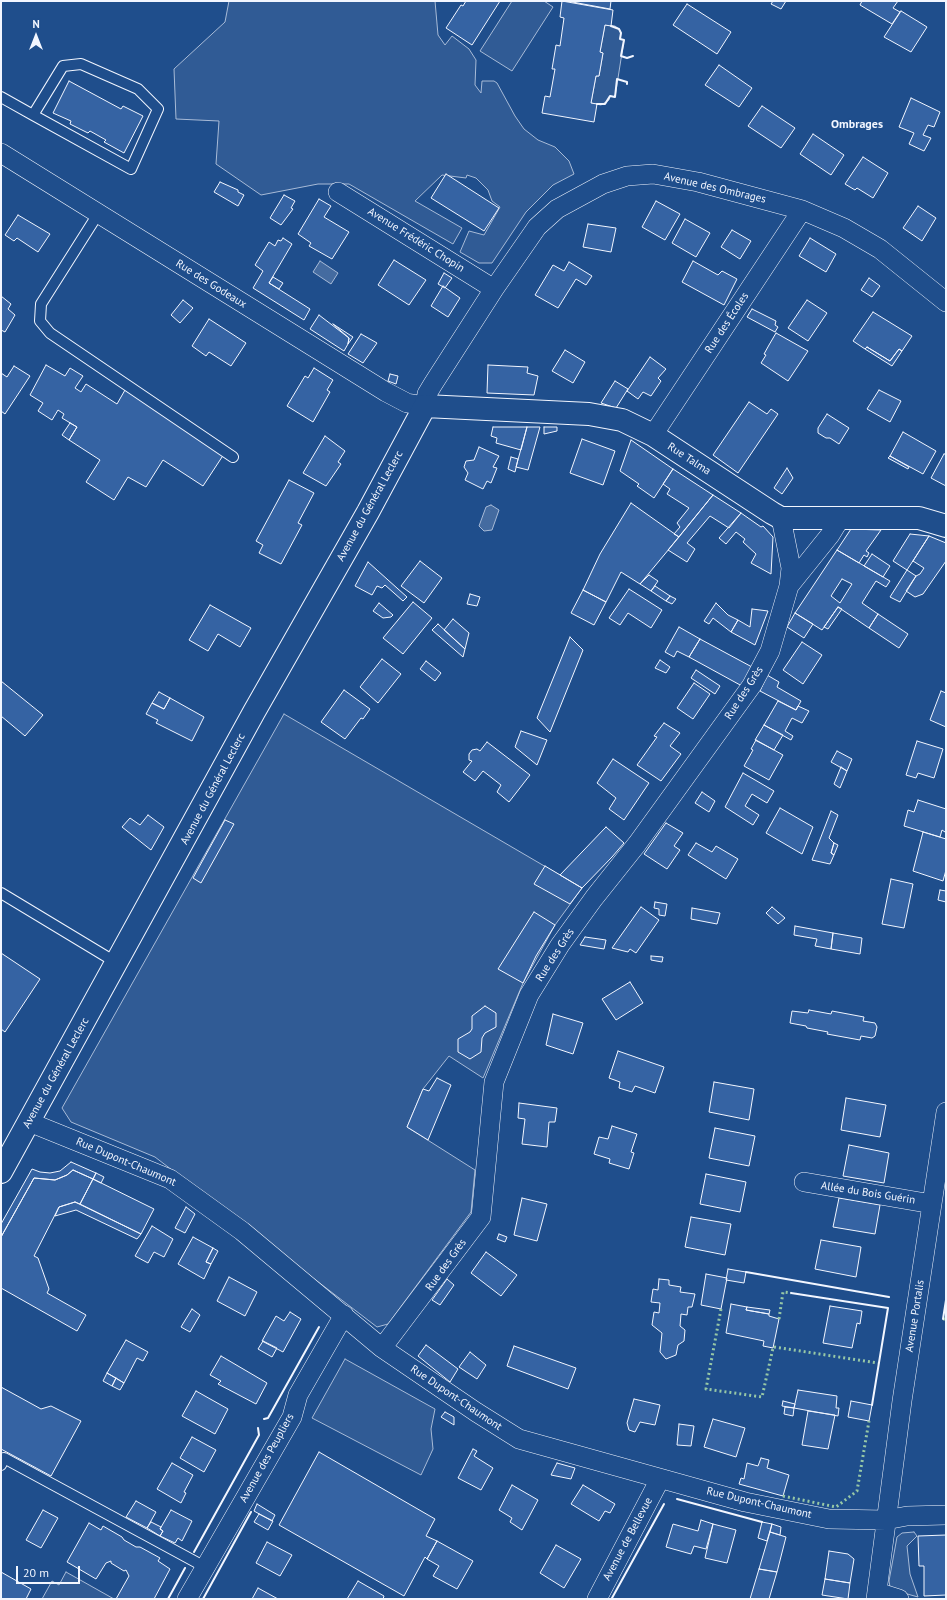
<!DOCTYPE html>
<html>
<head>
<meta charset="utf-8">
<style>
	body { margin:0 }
	#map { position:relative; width:947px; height:1600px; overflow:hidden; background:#1f4e8c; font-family:"PT Sans",sans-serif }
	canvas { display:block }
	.frame { position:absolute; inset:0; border:2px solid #f2f6ff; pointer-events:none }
	.north { position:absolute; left:16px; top:16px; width:40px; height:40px; -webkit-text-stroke:3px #1f4e8c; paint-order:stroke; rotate:0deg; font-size:11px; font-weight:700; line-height:16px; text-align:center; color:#f2f6ff }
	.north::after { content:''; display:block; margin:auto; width:14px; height:18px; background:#f2f6ff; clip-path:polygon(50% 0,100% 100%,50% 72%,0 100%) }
	.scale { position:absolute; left:16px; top:1566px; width:64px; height:18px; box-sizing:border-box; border:2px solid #f2f6ff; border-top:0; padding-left:5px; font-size:12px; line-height:14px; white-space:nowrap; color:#f2f6ff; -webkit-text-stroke:3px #1f4e8c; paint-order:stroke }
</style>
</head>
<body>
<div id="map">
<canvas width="947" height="1600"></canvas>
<div class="frame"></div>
<div class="north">N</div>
<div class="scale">20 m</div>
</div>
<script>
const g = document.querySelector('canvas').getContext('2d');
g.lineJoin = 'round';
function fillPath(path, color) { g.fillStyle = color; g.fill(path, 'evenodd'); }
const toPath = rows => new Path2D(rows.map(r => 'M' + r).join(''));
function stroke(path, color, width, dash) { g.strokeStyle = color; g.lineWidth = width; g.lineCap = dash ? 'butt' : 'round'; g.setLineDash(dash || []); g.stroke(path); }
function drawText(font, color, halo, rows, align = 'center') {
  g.font = font + ' "PT Sans",sans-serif'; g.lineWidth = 3; g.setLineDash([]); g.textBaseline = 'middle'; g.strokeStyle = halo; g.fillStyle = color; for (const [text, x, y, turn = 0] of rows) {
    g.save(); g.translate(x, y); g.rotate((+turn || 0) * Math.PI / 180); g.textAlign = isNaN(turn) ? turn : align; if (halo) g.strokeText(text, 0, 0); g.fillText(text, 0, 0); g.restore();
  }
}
const built = toPath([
	[229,1,435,1,438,35,445,45,452,36,469,49,476,60,475,85,481,93,482,81,494,81,497,83,515,116,524,129,538,140,555,147,569,161,574,174,553,185,526,212,492,263,479,263,460,252,469,231,484,235,500,207,492,201,488,190,476,178,467,175,466,178,442,175,415,201,462,228,453,244,349,184,318,184,261,195,216,164,219,121,176,119,174,69,225,22,229,1],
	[512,1,544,1,553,7,512,71,480,51,512,1],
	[605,25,615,26,619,29,621,33,620,39,624,40,615,97,610,96,609,100,601,105,591,103,596,76,599,76,603,53,600,52,605,25],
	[284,714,582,888,555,925,523,983,483,1078,449,1056,423,1089,407,1127,475,1170,471,1212,388,1324,377,1327,155,1157,71,1122,62,1108,284,714],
	[345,1359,435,1409,431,1429,433,1449,421,1475,312,1418,345,1359],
	[914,1532,917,1536,907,1546,910,1574,918,1597,893,1590,890,1587,889,1581,897,1537,902,1533,914,1532],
	[66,1572,114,1599,42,1599,52,1581,59,1585,66,1572]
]);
fillPath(built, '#305b95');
stroke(built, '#a8bbd7', 1);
const water = toPath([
	[320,261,338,273,331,284,313,272,320,261],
	[491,505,499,510,492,530,484,531,479,526,486,507,491,505]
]);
fillPath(water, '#446ba0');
stroke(water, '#a8bbd7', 1);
const building = toPath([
	[466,1,500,1,472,45,446,28,461,5,463,6,466,1],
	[562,1,613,10,611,26,605,25,600,52,603,53,599,76,596,76,591,103,597,104,594,122,542,113,545,96,550,97,555,69,552,69,556,45,560,46,564,18,560,17,562,1],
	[567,1,611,1,610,9,567,1],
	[773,1,786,1,781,9,771,4,773,1],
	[862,1,898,1,893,8,900,12,892,24,860,5,862,1],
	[687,4,731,32,717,54,673,25,687,4],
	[901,11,927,27,911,52,884,37,901,11],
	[719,65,752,88,739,107,705,85,719,65],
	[69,81,121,109,123,106,143,116,124,153,104,142,106,140,90,131,88,133,70,124,71,121,53,113,69,81],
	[911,98,940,112,934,127,928,125,923,135,931,138,924,151,909,144,914,133,899,127,911,98],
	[762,106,795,128,781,148,748,126,762,106],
	[813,134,844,155,831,175,800,154,813,134],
	[863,157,888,173,873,198,857,188,855,190,845,184,863,157],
	[446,174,499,208,484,231,431,198,446,174],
	[220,182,238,190,238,192,244,195,238,206,214,192,220,182],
	[284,195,295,201,291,208,293,209,281,225,270,218,284,195],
	[319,199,331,206,324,217,349,232,332,259,309,246,311,243,298,234,319,199],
	[656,201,680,214,665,240,642,227,656,201],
	[918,206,936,218,922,241,903,228,918,206],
	[18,215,50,234,38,252,17,238,14,241,5,235,18,215],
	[685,219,710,233,696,257,672,243,685,219],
	[588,224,616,228,611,252,583,247,588,224],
	[732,230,751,241,740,259,721,247,732,230],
	[283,238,292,244,269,283,310,309,304,320,253,288,263,271,255,265,269,242,275,246,278,240,281,241,283,238],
	[810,238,836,254,826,272,799,256,810,238],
	[394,260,426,280,409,305,378,285,394,260],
	[693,261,718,275,722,271,737,279,724,305,682,282,693,261],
	[569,262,592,276,586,285,576,279,558,308,535,295,553,265,564,271,569,262],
	[444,273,452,278,445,288,438,284,444,273],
	[273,277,283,283,279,289,269,283,273,277],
	[869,278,880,286,872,297,861,290,869,278],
	[443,286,460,298,448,317,431,306,443,286],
	[1,296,11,304,8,309,15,315,5,332,1,330,1,296],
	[183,300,193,308,180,323,171,315,183,300],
	[807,300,827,313,808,341,788,328,807,300],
	[752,309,776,321,775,325,778,327,775,332,747,317,752,309],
	[873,312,912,336,902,351,899,349,890,361,867,347,865,349,853,341,873,312],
	[319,315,349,338,348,344,344,351,310,329,319,315],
	[209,319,246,343,231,366,209,352,206,356,192,346,209,319],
	[333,324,353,337,348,344,349,338,333,324],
	[776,333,808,351,788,381,761,363,766,355,764,354,769,345,776,333],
	[361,334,377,343,363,363,348,354,361,334],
	[867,347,890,361,899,349,902,351,892,366,865,349,867,347],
	[565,350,585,362,573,383,552,371,565,350],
	[650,357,666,369,658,378,661,381,651,396,643,392,638,399,627,391,650,357],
	[46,365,65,376,70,368,83,376,75,388,81,392,86,384,117,404,125,390,224,454,203,486,163,460,146,487,128,477,114,500,86,482,100,460,69,440,77,427,62,418,64,414,58,410,52,420,38,411,43,403,30,395,46,365],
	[488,365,528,367,527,373,538,376,534,395,487,393,488,365],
	[14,366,30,376,5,414,1,411,1,373,7,377,14,366],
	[314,368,333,380,327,390,330,392,313,422,287,406,305,376,308,378,314,368],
	[390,374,398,376,396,384,388,381,390,374],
	[615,381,628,389,616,408,601,403,615,381],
	[879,390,901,401,890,422,867,409,879,390],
	[749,402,767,414,771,409,778,414,738,473,713,455,749,402],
	[827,414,849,428,839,444,830,438,826,438,818,433,818,428,827,414],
	[70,423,77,427,69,440,62,435,70,423],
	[493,427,527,427,521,450,496,443,497,438,491,436,493,427],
	[527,427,540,427,528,470,516,467,527,427],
	[544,427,557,427,557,431,544,434,544,427],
	[903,432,936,451,923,474,890,456,903,432],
	[325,436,345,451,338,462,341,464,326,486,303,473,325,436],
	[582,439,615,451,603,485,570,473,582,439],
	[631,440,673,469,654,498,637,486,639,484,620,471,631,440],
	[479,447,499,456,493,467,497,468,491,483,487,481,483,489,465,480,468,473,464,467,466,461,474,460,479,447],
	[944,454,946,454,946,486,931,478,944,454],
	[890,456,909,467,908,469,888,458,890,456],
	[511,457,518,459,515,472,508,469,511,457],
	[787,468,793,478,782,494,774,488,787,468],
	[673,469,713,495,679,537,674,534,680,527,677,523,689,508,667,494,670,489,663,484,673,469],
	[289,480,314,493,298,523,302,525,281,564,259,553,263,545,256,541,289,480],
	[713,495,741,513,729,528,710,516,687,543,695,549,687,562,668,550,713,495],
	[631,503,679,537,640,584,621,572,606,602,583,590,600,554,631,503],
	[741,513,761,527,763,526,773,537,771,574,751,563,756,554,743,542,745,539,736,532,726,544,719,538,741,513],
	[851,529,881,530,866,551,869,553,867,557,864,555,859,563,837,550,851,529],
	[910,534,929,536,907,570,893,561,910,534],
	[929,536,946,543,946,561,923,594,915,597,906,591,916,576,920,574,924,568,913,561,929,536],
	[837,550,890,581,886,587,876,581,862,603,878,614,869,628,838,607,822,630,795,613,837,550],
	[842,579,852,584,840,603,831,596,842,579],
	[872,554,890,566,883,577,864,566,872,554],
	[420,561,442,578,424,603,401,586,420,561],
	[368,562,407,597,403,601,385,585,382,588,377,586,372,595,355,586,368,562],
	[907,570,916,576,900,602,890,597,907,570],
	[649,575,658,581,651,591,640,584,649,575],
	[655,586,670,596,666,601,651,591,655,586],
	[629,589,662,610,651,628,628,613,620,625,609,618,629,589],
	[583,590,606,602,594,625,571,613,583,590],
	[470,594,480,597,477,606,467,604,470,594],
	[670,596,676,599,672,604,666,601,670,596],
	[413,602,432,618,403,654,383,638,413,602],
	[379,603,393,615,391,617,383,618,373,611,379,603],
	[716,603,728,615,738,620,731,632,713,618,709,624,704,621,716,603],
	[210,605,251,628,240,647,218,634,208,651,189,640,210,605],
	[838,607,842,609,828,629,824,627,838,607],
	[752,609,768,611,755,645,731,632,738,620,750,627,752,609],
	[795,613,813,624,804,638,787,627,795,613],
	[878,614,908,634,899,648,869,628,878,614],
	[453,619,469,633,465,649,444,630,453,619],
	[438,624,465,649,463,657,432,630,438,624],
	[679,627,700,639,689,657,677,651,674,657,665,652,679,627],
	[570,637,583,650,550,732,537,718,570,637],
	[700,639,752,667,742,686,689,657,700,639],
	[802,642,822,655,803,684,783,670,802,642],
	[382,659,401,674,378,703,360,687,382,659],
	[660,660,670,667,666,673,655,668,660,660],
	[426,661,441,673,435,681,420,669,426,661],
	[696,670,720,686,715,694,691,678,696,670],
	[767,675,779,682,777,687,801,701,796,710,760,691,767,675],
	[1,681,43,715,25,736,1,716,1,681],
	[694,683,710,694,693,719,677,708,694,683],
	[344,690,370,709,363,719,361,718,345,739,321,722,344,690],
	[941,691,946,693,946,727,930,720,941,691],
	[159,692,170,698,164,709,152,703,159,692],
	[170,698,204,717,192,741,156,723,158,720,146,714,152,703,164,709,170,698],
	[778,701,796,710,798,706,809,711,802,723,792,718,785,731,793,736,791,740,764,725,778,701],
	[664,723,680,733,670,746,681,754,661,781,637,765,657,737,654,736,664,723],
	[764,725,783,735,774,750,755,740,764,725],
	[521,731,547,740,537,765,515,747,521,731],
	[756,740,783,755,769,780,744,766,753,750,751,749,756,740],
	[917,741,943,749,934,778,918,773,916,778,906,775,917,741],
	[487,742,530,775,509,802,497,792,501,785,483,771,475,781,463,772,472,761,469,760,469,754,472,750,477,749,480,751,487,742],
	[837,751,852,759,847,771,831,762,837,751],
	[613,759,649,783,624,820,609,809,616,798,597,783,613,759],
	[841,767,847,771,840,788,834,784,841,767],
	[743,773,774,791,767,803,752,794,745,806,759,815,753,825,725,807,743,773],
	[702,792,715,801,709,812,695,803,702,792],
	[918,800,946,809,946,830,945,832,942,830,940,837,904,826,908,810,914,812,918,800],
	[780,808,813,827,802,854,766,833,780,808],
	[831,811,838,815,829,838,834,843,831,853,834,855,830,864,812,860,831,811],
	[148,815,164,827,151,850,122,827,130,818,140,825,148,815],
	[225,820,234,824,201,883,193,878,225,820],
	[666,823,683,833,674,846,680,850,667,869,644,854,666,823],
	[606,827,624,843,612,857,582,888,560,875,606,827],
	[923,832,946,839,946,870,943,881,913,871,923,832],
	[696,843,712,852,716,846,738,859,726,879,688,855,696,843],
	[834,843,838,845,834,855,831,853,834,843],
	[545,866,582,888,570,904,534,884,545,866],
	[891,879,913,884,904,928,882,924,891,879],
	[940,890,946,891,946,902,938,900,940,890],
	[655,902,667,904,665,916,659,915,659,909,654,908,655,902],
	[641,907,659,920,636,953,630,949,628,952,612,948,641,907],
	[772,907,785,918,778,924,766,913,772,907],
	[692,908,720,913,717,924,691,919,692,908],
	[534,912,555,925,536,956,523,983,498,969,534,912],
	[795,926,833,933,831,949,815,946,817,939,794,935,795,926],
	[833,933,862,938,860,954,831,949,833,933],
	[585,937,606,940,604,949,580,945,585,937],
	[1,953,40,979,5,1032,1,1029,1,953],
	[651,956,663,957,662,962,651,960,651,956],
	[630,982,643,1003,616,1020,602,999,630,982],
	[485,1006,496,1013,496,1027,485,1033,482,1038,481,1052,470,1059,458,1052,458,1039,470,1032,472,1029,472,1016,485,1006],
	[809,1010,831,1014,832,1011,864,1017,863,1021,875,1023,877,1027,875,1036,872,1038,861,1036,860,1040,827,1034,828,1032,807,1028,806,1026,790,1023,792,1011,808,1013,809,1010],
	[553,1014,583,1023,573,1054,546,1045,553,1014],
	[618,1051,664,1067,655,1093,635,1086,632,1092,619,1088,620,1082,609,1078,618,1051],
	[437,1078,451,1085,428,1140,407,1127,423,1089,429,1091,437,1078],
	[714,1082,754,1089,749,1120,709,1112,714,1082],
	[846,1098,886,1105,880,1137,841,1130,846,1098],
	[519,1103,557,1108,555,1122,549,1122,547,1147,522,1144,525,1119,518,1118,519,1103],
	[612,1126,637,1134,631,1152,634,1153,629,1169,609,1163,610,1159,594,1154,599,1137,608,1139,612,1126],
	[715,1128,755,1136,749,1166,709,1158,715,1128],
	[849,1145,889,1153,884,1183,843,1176,849,1145],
	[71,1162,96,1173,93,1179,73,1170,67,1175,55,1180,34,1178,1,1237,1,1224,32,1169,40,1172,50,1173,60,1171,71,1162],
	[73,1170,93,1179,80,1204,75,1202,59,1207,34,1256,38,1258,49,1289,47,1293,86,1315,77,1331,1,1288,1,1237,34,1178,55,1180,67,1175,73,1170],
	[96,1173,104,1177,101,1183,93,1179,96,1173],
	[706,1174,746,1182,740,1212,700,1204,706,1174],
	[93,1179,154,1209,141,1234,80,1204,93,1179],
	[522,1198,547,1204,537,1241,514,1235,522,1198],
	[839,1198,880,1205,875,1234,833,1227,839,1198],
	[75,1202,141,1234,137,1239,76,1210,55,1216,59,1207,75,1202],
	[186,1207,195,1214,185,1233,175,1228,186,1207],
	[691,1217,731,1224,725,1255,685,1247,691,1217],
	[152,1226,173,1239,164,1257,154,1252,148,1263,135,1256,152,1226],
	[499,1234,507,1237,505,1242,497,1239,499,1234],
	[193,1237,213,1248,206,1262,211,1264,204,1279,178,1264,193,1237],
	[821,1240,861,1247,856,1277,815,1269,821,1240],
	[213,1248,218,1251,211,1264,206,1262,213,1248],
	[486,1252,517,1275,501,1296,471,1273,486,1252],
	[728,1269,746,1272,744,1283,726,1280,728,1269],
	[706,1274,727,1278,721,1309,701,1305,706,1274],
	[229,1277,257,1292,245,1316,217,1301,229,1277],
	[447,1279,454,1285,440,1305,432,1300,447,1279],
	[659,1279,669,1280,669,1285,681,1287,680,1292,695,1294,692,1307,688,1307,687,1315,681,1314,680,1326,685,1330,684,1341,678,1345,676,1355,666,1359,660,1352,662,1333,652,1325,654,1312,659,1313,660,1303,651,1302,653,1289,658,1290,659,1279],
	[731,1304,747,1307,746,1310,769,1314,769,1316,779,1319,773,1348,763,1346,764,1341,726,1333,731,1304],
	[830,1306,862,1311,860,1324,857,1323,852,1348,823,1343,830,1306],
	[747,1307,770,1310,769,1314,746,1310,747,1307],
	[192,1309,200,1315,190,1332,181,1327,192,1309],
	[290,1312,301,1319,283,1352,262,1341,276,1316,284,1321,290,1312],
	[126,1340,148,1352,143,1361,137,1358,124,1383,107,1373,126,1340],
	[263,1341,277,1348,272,1357,258,1349,263,1341],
	[426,1345,458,1369,450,1382,418,1356,426,1345],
	[514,1346,576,1368,568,1389,507,1366,514,1346],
	[470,1352,486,1365,477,1379,459,1367,470,1352],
	[221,1356,267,1383,256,1404,218,1384,221,1381,210,1375,221,1356],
	[107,1373,116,1378,112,1386,103,1381,107,1373],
	[116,1378,124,1383,120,1390,112,1386,116,1378],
	[1,1387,41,1409,51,1406,81,1421,51,1476,1,1449,1,1387],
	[798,1390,837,1396,836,1408,839,1408,838,1416,794,1408,798,1390],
	[196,1391,228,1409,215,1434,182,1416,196,1391],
	[634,1399,660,1405,655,1425,640,1422,635,1432,629,1430,627,1423,634,1399],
	[783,1401,795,1404,794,1408,782,1406,783,1401],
	[851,1401,872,1405,869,1421,848,1417,851,1401],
	[785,1407,794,1408,793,1416,784,1414,785,1407],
	[808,1411,835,1415,828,1449,802,1445,808,1411],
	[445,1412,454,1417,454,1425,441,1417,445,1412],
	[713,1419,745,1428,736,1457,704,1447,713,1419],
	[679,1424,694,1426,691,1446,677,1445,679,1424],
	[192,1437,216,1450,204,1472,180,1458,192,1437],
	[473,1449,477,1451,474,1456,493,1468,481,1490,458,1478,473,1449],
	[319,1452,435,1519,426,1536,437,1541,427,1559,425,1557,404,1596,279,1525,319,1452],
	[761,1458,769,1460,767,1468,789,1475,783,1496,739,1484,741,1478,744,1479,747,1463,758,1466,761,1458],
	[172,1463,193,1475,184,1492,186,1493,181,1503,157,1489,172,1463],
	[557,1463,575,1468,571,1479,551,1475,557,1463],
	[512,1485,538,1500,522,1530,510,1522,512,1518,499,1510,512,1485],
	[583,1485,615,1504,610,1513,605,1511,599,1521,571,1504,583,1485],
	[136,1501,156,1512,147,1528,126,1517,136,1501],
	[257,1504,275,1515,272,1521,254,1511,257,1504],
	[43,1510,58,1518,41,1548,26,1540,43,1510],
	[171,1510,192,1521,182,1541,178,1538,175,1543,160,1536,163,1531,160,1529,171,1510],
	[259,1514,273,1521,268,1530,254,1522,259,1514],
	[701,1520,713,1524,706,1549,694,1546,691,1554,666,1547,673,1524,698,1531,701,1520],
	[151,1522,161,1527,160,1529,163,1531,160,1536,147,1528,151,1522],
	[762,1522,772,1524,767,1541,758,1538,762,1522],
	[89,1523,101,1530,103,1526,122,1537,124,1540,136,1547,140,1547,160,1558,158,1561,170,1569,154,1599,116,1599,129,1576,126,1570,124,1571,111,1563,111,1561,106,1563,96,1579,67,1562,89,1523],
	[713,1524,736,1530,727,1563,705,1558,713,1524],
	[772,1524,781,1527,780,1535,770,1532,772,1524],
	[770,1532,786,1537,777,1572,759,1569,770,1532],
	[946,1535,946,1595,924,1596,924,1566,919,1566,918,1536,946,1535],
	[437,1541,473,1561,457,1589,433,1576,439,1566,427,1559,437,1541],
	[267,1542,292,1555,280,1576,256,1563,267,1542],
	[556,1545,581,1559,564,1588,540,1573,556,1545],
	[829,1551,848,1554,854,1559,850,1583,825,1579,829,1551],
	[759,1569,777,1572,769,1599,750,1599,759,1569],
	[1,1572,31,1589,26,1599,1,1599,1,1572],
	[825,1579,850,1583,848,1599,822,1595,825,1579],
	[358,1581,384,1596,383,1599,347,1599,358,1581],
	[258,1588,278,1599,252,1599,258,1588]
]);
fillPath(building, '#3563a3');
stroke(building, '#f2f6ff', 1);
const service = toPath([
	[1,97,33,115,131,169,158,109,138,89,81,64,63,66,33,115],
	[98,214,41,304,40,321,50,333,233,457],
	[1,893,117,963],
	[1,1465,4,1458,205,1567]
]);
const minor = toPath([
	[1,153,386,392,407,403,425,406,427,394,433,384,494,289,537,227,557,209,603,184,627,176,653,174,698,182,802,210,844,228,880,249,946,302],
	[338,192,494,289],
	[653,435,802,210],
	[789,586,830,535,841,517],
	[29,1122,170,1179,242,1231,382,1348,476,1412,519,1439,745,1502,829,1519,886,1520,907,1516,946,1515],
	[804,1182,932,1204],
	[382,1348,481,1217,494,1082,529,995,560,945,594,898,637,844,752,685,770,651,789,586,791,568,781,518],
	[877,1592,899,1599],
	[187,1599,292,1417,298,1395,344,1315],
	[597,1599,660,1479],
	[876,1599,902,1401,946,1112]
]);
const secondary = toPath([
	[1,1172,254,712,368,512,425,406,589,414,622,420,653,435,772,513,781,518,919,518,946,526]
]);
stroke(service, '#f2f6ff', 12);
stroke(minor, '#f2f6ff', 20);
stroke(secondary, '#f2f6ff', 24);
stroke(service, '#1f4e8c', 10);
stroke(minor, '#1f4e8c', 19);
stroke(secondary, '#1f4e8c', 22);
stroke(toPath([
	[721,1309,706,1389,762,1397,773,1348],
	[779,1319,783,1292,791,1293],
	[943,1319,946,1319],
	[774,1347,878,1363],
	[783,1496,836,1507,857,1491,869,1421]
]), '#97c8a6', 3, [2, 3]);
stroke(toPath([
	[611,26,619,29,621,33,620,39,624,40,621,56,627,58,633,56],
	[597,104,605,104,610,96,615,97,617,79,627,82,627,84],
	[746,1272,889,1297],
	[791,1293,888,1308,872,1405],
	[943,1319,946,1300],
	[264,1419,268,1418,319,1327],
	[677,1499,762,1522],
	[194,1552,259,1435,258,1428],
	[612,1598,664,1504],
	[168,1599,185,1568],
	[203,1599,251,1512]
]), '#f2f6ff', 2);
drawText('11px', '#f2f6ff', '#1f4e8c', [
	["Avenue des Ombrages",715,188,13],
	["Avenue Frédéric Chopin",416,240,32],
	["Rue des Godeaux",211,284,32],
	["Rue des Écoles",727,323,-57],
	["Rue Talma",689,459,33],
	["Avenue du Général Leclerc",370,506,-61],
	["Rue des Grès",744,693,-57],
	["Avenue du Général Leclerc",213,789,-62],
	["Rue des Grès",555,955,-57],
	["Avenue du Général Leclerc",56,1073,-61],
	["Rue Dupont-Chaumont",126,1162,23],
	["Allée du Bois Guérin",868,1193,9],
	["Rue des Grès",446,1265,-54],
	["Avenue Portalis",915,1316,-81],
	["Rue Dupont-Chaumont",456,1398,34],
	["Avenue des Peupliers",267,1458,-61],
	["Rue Dupont-Chaumont",759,1503,13],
	["Avenue de Bellevue",628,1539,-62]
]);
drawText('bold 12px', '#f2f6ff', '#1f4e8c', [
	["Ombrages",857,125]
]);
</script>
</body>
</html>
